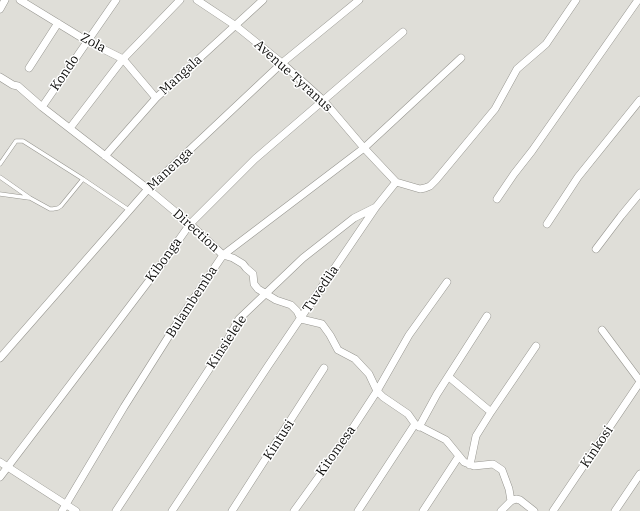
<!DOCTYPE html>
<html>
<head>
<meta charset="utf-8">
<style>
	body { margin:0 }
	canvas { display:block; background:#dfded8 }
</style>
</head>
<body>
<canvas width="640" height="511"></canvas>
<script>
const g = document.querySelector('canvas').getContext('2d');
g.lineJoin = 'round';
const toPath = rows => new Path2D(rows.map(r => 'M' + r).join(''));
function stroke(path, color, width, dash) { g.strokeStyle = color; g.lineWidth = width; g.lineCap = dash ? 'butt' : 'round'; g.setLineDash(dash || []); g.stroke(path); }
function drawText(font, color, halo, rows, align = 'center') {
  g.font = font + ' "IBM Plex Serif",serif'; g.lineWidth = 3; g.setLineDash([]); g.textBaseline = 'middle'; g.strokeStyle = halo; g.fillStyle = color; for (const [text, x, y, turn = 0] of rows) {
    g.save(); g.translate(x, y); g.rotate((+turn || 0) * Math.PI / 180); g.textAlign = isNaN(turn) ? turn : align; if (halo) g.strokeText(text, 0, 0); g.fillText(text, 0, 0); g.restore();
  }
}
const lane = toPath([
	[0,164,16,141,23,141,83,179,129,210],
	[0,177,30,198,50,209,53,209,58,208,61,206,83,179],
	[0,194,29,198]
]);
const street = toPath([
	[20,0,87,41,123,59,156,98],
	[197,0,236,26,282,63,324,101,364,148,396,182],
	[0,9,5,0],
	[29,68,58,23],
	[0,77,13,85,18,86,42,107,148,189,190,224,223,255,233,258,243,264,246,268,253,274,254,284,258,289,276,300,291,305,297,311,301,319,322,324,330,335,338,350,355,359,369,374,377,391,383,397,408,414,415,424,446,440,464,462,474,466,493,464,502,470,509,489,511,501],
	[42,107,116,0],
	[70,128,123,59,180,0],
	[105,156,156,98,263,0],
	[497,199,514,174,532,151,638,0],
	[547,224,578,177,640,100],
	[596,249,621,216,640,193],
	[602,330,640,381],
	[0,358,148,189,282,63,359,0],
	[449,377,491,412,536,346],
	[419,427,437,394,487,316],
	[0,462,76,511],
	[470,465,476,436,491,412],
	[0,477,164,261,190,224,255,159,403,32],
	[511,501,516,499,520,500,534,511],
	[62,511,124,407,179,320,223,255,364,148,461,58],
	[116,511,223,348,239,319,303,258,354,218,376,207],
	[172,511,268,366,376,207,396,182,420,189,425,188,430,186,436,180,495,109,517,69,546,44,576,0],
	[232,511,324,368],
	[294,511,341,446,377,391,409,335,447,282],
	[358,511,415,424],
	[423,511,459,456],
	[501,511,511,501],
	[553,511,640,382],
	[615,511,640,474]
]);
stroke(lane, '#979690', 4.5);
stroke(street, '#979690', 8);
stroke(lane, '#fff', 3.5);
stroke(street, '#fff', 7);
drawText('13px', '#0e0e0c', '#fff', [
	["Zola",93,43,28],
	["Kondo",65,73,-56],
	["Mangala",181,75,-42],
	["Avenue Tyranus",293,76,42],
	["Manenga",170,169,-43],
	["Direction",196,231,42],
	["Kibonga",164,260,-54],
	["Tuvedila",321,289,-56],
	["Bulambemba",192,302,-57],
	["Kinsielele",227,342,-57],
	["Kintusi",279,440,-57],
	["Kinkosi",597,447,-56],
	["Kitomesa",336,451,-55]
]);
</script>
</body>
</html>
